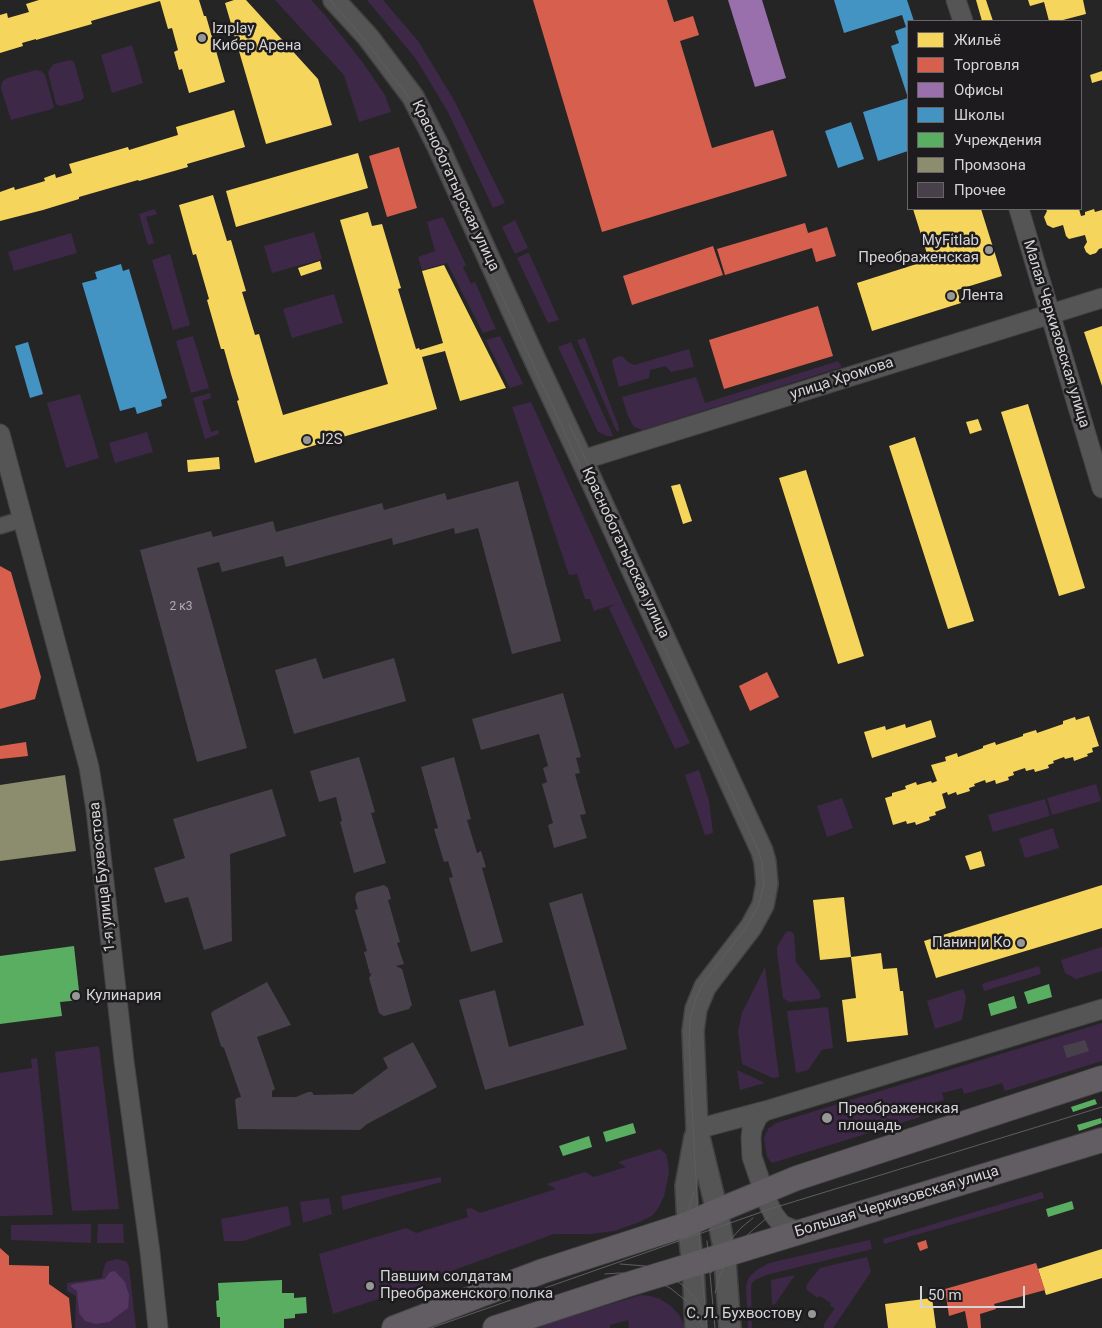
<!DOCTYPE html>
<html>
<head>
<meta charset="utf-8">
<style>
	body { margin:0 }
	#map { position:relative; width:1102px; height:1328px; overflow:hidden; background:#262526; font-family:Roboto,sans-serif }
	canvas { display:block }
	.legend { position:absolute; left:907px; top:20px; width:175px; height:190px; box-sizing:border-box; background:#1d1b1e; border:1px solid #676568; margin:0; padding:6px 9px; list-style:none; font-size:15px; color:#d5d4d6 }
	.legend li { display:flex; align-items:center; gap:10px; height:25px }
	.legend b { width:25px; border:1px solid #676568 }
	.scale { position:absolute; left:920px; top:1286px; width:105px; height:22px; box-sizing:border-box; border:2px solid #d5d4d6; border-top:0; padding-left:6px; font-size:15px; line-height:18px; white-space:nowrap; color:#d5d4d6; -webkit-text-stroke:4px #1d1b1e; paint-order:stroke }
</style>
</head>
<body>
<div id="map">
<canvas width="1102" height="1328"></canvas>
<ul class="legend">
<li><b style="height:14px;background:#f6d55c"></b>Жильё</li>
<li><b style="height:14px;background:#d6604d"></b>Торговля</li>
<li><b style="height:14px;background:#9970ab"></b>Офисы</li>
<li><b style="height:14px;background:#4393c3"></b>Школы</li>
<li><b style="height:14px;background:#5aae61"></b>Учреждения</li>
<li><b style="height:14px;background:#8c8c6e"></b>Промзона</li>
<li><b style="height:14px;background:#48404b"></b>Прочее</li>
</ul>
<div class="scale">50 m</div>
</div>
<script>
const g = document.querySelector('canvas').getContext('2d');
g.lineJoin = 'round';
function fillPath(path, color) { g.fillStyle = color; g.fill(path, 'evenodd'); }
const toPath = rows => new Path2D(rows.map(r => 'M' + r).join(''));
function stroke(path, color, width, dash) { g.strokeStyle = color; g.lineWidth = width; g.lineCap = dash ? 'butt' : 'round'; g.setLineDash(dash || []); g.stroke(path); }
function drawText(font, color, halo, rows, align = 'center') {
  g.font = font + ' Roboto,sans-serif'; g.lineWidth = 5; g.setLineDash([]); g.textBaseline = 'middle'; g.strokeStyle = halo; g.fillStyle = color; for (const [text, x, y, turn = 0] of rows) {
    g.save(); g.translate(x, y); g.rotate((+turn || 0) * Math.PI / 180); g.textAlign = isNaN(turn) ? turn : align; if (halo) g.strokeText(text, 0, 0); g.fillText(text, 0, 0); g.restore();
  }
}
fillPath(toPath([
	[275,0,311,0,325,15,363,63,385,95,391,112,359,122,344,75],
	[367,0,383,0,418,41,454,100,505,203,493,208,448,112,416,59],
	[132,45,143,83,112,93,101,55],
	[70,60,74,62,84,97,82,100,60,106,56,104,48,72,51,67,54,64],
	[36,70,41,71,45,75,54,107,52,109,11,120,1,88,2,82,7,78],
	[155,209,157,214,146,217,154,243,148,245,139,214],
	[443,217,466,265,463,267,471,284,475,282,496,329,483,333,447,263,422,270,418,257,435,251,427,222],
	[515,220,528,248,515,254,502,227],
	[314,232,322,259,272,273,264,246],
	[71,233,77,253,14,271,8,252],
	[528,253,529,253,559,320,548,323,517,258],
	[170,254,190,325,173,330,152,260],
	[334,294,343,323,292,338,283,309],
	[193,336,209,388,191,393,176,341],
	[500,336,523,384,510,388,486,340],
	[585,338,618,425,619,430,617,432,577,340],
	[571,342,613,436,607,436,598,432,558,347],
	[689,349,694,367,671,372,666,366,650,370,649,378,619,387,612,362,613,359,619,356,623,357,628,362,634,365],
	[838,361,842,367,642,430,634,427,628,416,622,397,696,377,705,403],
	[210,393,211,398,202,401,211,432,218,430,219,434,205,439,193,398],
	[80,394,99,458,66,468,47,403],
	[531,402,622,601,690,743,675,749,609,608,615,604,594,611,590,599,585,599,577,574,569,575,512,407],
	[147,432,153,452,115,463,109,443],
	[699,770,709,801,713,833,705,835,685,775],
	[1096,784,1101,801,1052,815,1047,798],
	[842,798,853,828,827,837,817,806],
	[1045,799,1050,816,993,832,988,815],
	[1053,828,1059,848,1025,858,1019,839],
	[790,931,794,934,796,962,819,991,821,996,819,999,789,1002,783,998,777,952,777,947,786,932],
	[1102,947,1102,971,1076,979,1065,973,1061,960],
	[1039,966,1041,974,984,991,982,984],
	[765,967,779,1077,773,1078,742,1064,738,1031,742,1013],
	[963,989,966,997,962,1020,935,1029,927,1001],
	[828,1007,833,1048,822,1050,808,1070,796,1073,787,1011],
	[1102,1023,1102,1061,1005,1091,1002,1083,964,1094,962,1088,942,1093,944,1100,918,1107,920,1117,772,1163,767,1157,764,1138,768,1129,776,1123],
	[99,1046,119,1209,72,1211,55,1052],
	[37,1058,53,1215,0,1216,0,1073,32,1068,31,1059],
	[737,1070,765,1083,740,1090],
	[660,1149,666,1154,668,1163,669,1173,664,1196,659,1207,652,1216,637,1223,614,1231,590,1234,554,1234,440,1275,421,1285,333,1314,319,1254,406,1228,416,1233,468,1217,466,1209,471,1208,480,1213,556,1189,547,1184,585,1172,594,1177,626,1167,618,1162],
	[441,1177,441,1182,343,1210,341,1196],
	[1042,1192,1044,1198,884,1244,883,1239],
	[329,1198,332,1214,303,1223,300,1202],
	[288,1206,291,1225,243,1241,224,1241,221,1219],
	[91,1224,91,1243,11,1240,11,1225],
	[98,1224,123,1224,124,1243,97,1243],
	[870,1240,872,1249,766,1275,755,1280,752,1283,751,1287,752,1328,748,1328,746,1286,749,1277,757,1270,769,1263],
	[867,1257,871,1272,833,1328,824,1328,824,1324,835,1308,830,1306,831,1303,819,1296,818,1298,808,1291,806,1288,807,1284,820,1268],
	[117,1259,127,1262,129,1267,136,1328,75,1328,76,1296,67,1291,67,1283,102,1278,103,1271,106,1262],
	[795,1275,775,1304,772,1305,771,1280],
	[641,1295,650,1296,660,1299,671,1306,679,1315,686,1328,629,1328,628,1320,610,1325,610,1328,531,1328]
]), '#3e2848');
fillPath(toPath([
	[115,1271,125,1282,129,1295,128,1308,109,1322,96,1324,85,1321,79,1313,77,1291,70,1286,74,1284,105,1279,110,1272]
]), '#543661');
fillPath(toPath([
	[39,0,199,0,204,16,206,16,225,82,189,93,182,69,179,70,174,52,178,50,172,28,168,29,160,1,91,21,92,24,36,40,36,39,22,43,23,46,0,53,0,15,7,13,8,18,29,12,26,4],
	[234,0,246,0,318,79,332,125,266,144,225,3],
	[976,0,986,0,993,21,982,21],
	[1028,0,1083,0,1086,14,1059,21,1049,21,1044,2,1030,6],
	[1102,71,1102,80,1092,83,1090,75],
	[234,110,245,147,187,164,188,167,139,181,138,180,79,197,79,199,43,210,0,221,0,192,14,187,15,190,45,181,44,178,55,174,56,178,72,173,69,164,128,147,129,150,178,135,176,127],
	[358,153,368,188,236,227,226,191],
	[213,195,227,241,231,240,246,291,242,292,255,335,259,334,283,415,388,384,340,220,368,212,372,226,382,224,401,288,398,289,416,349,419,348,420,350,443,343,422,271,444,265,506,388,460,401,445,351,422,357,437,409,255,463,237,401,239,400,231,374,224,349,221,349,207,300,209,299,196,254,193,255,179,205],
	[913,209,981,209,1002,276,957,290,961,303,872,331,857,283,929,260],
	[1046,209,1079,209,1081,216,1085,215,1085,212,1094,209,1095,212,1102,210,1102,248,1099,249,1096,253,1090,255,1086,252,1084,247,1087,242,1085,235,1069,239,1066,236,1063,225,1053,228,1047,225,1044,217,1047,211],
	[320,261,322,269,301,276,298,268],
	[1102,326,1102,386,1084,332],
	[1028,404,1085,588,1059,596,1001,412],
	[978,419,982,430,970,434,966,422],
	[915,437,974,621,948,629,889,446],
	[219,457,220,469,188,472,187,460],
	[806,470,864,656,838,664,779,478],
	[680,484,692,521,683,524,671,486],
	[1089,716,1099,746,1092,748,1093,752,1087,754,1088,756,1074,761,1073,757,1065,759,1064,757,1053,761,1054,763,1048,765,1049,768,1035,772,1034,769,1026,771,1025,768,1013,772,1014,775,1008,777,1009,780,996,784,995,780,986,783,985,780,974,784,975,786,969,788,970,791,957,795,956,792,948,795,947,792,942,794,946,808,935,812,936,815,929,817,930,820,916,825,915,822,907,824,906,821,893,825,885,798,892,796,892,793,906,789,905,786,916,782,917,785,931,781,932,783,937,781,931,765,946,761,945,757,957,753,958,757,983,748,983,746,995,742,996,745,1023,736,1023,734,1036,730,1037,733,1063,724,1063,721,1075,717,1076,720],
	[931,720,936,737,872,758,864,732,885,726,886,730,905,724,906,728],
	[981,851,985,866,970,870,965,856],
	[1102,885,1102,928,936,978,924,941],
	[844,897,851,957,820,960,813,900],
	[881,953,883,969,897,968,900,991,903,991,908,1035,847,1042,842,1000,856,998,851,957],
	[1102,1249,1102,1278,1046,1295,1038,1269],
	[932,1298,936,1328,888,1328,885,1304]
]), '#f6d55c');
fillPath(toPath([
	[533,0,667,0,674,22,693,16,699,35,680,41,712,148,773,130,787,176,602,232],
	[399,147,417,208,387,217,369,156],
	[805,223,808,233,827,227,836,256,816,262,812,248,725,275,717,249],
	[713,246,723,275,632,305,623,276],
	[818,306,833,356,724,389,709,340],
	[0,566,11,572,41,677,35,699,0,709],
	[767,672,779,697,750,711,739,686],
	[26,742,28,756,0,759,0,746],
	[926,1240,928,1248,920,1251,917,1243],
	[0,1248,9,1256,9,1265,49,1266,49,1284,69,1298,72,1328,0,1328],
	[1036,1263,1045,1290,994,1304,996,1309,980,1314,981,1328,968,1328,965,1311,949,1316,945,1289]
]), '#d6604d');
fillPath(toPath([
	[728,0,762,0,786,78,755,87]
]), '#9970ab');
fillPath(toPath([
	[834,0,907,0,914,21,908,21,908,151,878,161,863,112,908,98,891,46,899,43,895,31,906,27,902,15,844,33],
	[851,122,864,159,838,168,825,131],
	[121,264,123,271,129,269,167,398,161,400,162,406,137,414,135,407,120,411,82,283,97,279,95,272],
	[28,342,43,394,30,398,15,346]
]), '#4393c3');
fillPath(toPath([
	[74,946,80,1000,60,1002,62,1016,0,1024,0,956],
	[1049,984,1052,997,1028,1004,1024,992],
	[1014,996,1017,1008,991,1016,988,1004],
	[1095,1099,1097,1104,1073,1112,1071,1107],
	[1101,1118,1102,1123,1079,1131,1077,1125],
	[633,1123,636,1133,606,1142,603,1132],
	[589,1136,592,1147,563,1156,559,1146],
	[1072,1201,1074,1209,1048,1217,1046,1209],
	[282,1280,282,1293,294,1293,294,1298,306,1297,307,1313,295,1314,295,1318,284,1319,284,1328,220,1328,220,1317,217,1317,216,1301,219,1300,218,1283]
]), '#5aae61');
fillPath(toPath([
	[65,775,76,851,0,861,0,785]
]), '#8c8c6e');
fillPath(toPath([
	[518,481,561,641,512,654,478,528,455,534,454,528,393,545,392,538,286,567,283,556,222,572,219,562,197,568,247,748,197,762,140,550,211,531,213,537,273,521,276,532,382,503,384,510,445,493,447,500],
	[316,658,323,679,394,658,406,701,294,734,275,670],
	[563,693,581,757,576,758,580,773,575,774,586,814,580,815,587,838,554,848,548,825,553,823,542,784,547,782,543,768,548,766,539,734,481,750,472,719],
	[359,757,375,812,371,813,386,863,354,873,340,822,342,821,336,797,319,802,310,771],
	[454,757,471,819,467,820,477,853,481,851,486,867,482,868,503,942,471,952,449,878,453,877,448,861,444,862,434,829,438,828,421,767],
	[272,789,286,836,230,854,232,941,204,950,188,897,165,903,154,868,185,858,173,819],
	[384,885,388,888,391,899,388,900,400,942,397,943,404,964,396,966,402,969,412,1005,409,1009,384,1016,379,1013,369,978,372,973,370,974,364,952,367,951,355,910,358,909,355,898,356,894,358,892],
	[582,893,627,1049,485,1090,459,1000,495,990,509,1047,584,1025,549,903],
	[267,982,291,1025,257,1037,275,1089,272,1091,272,1097,296,1097,308,1092,312,1092,314,1095,353,1094,388,1068,383,1058,413,1042,437,1087,367,1124,360,1130,238,1129,235,1100,237,1098,241,1097,224,1048,221,1046,211,1014,213,1011],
	[1085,1040,1089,1051,1067,1058,1063,1046]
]), '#48404b');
const minor = toPath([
	[0,526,23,519]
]);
const tertiary = toPath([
	[956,0,963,21],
	[1019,209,1102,488],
	[0,434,89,767,96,810,124,1061,150,1252,158,1328],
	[582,460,1102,298],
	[765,1111,758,1116,752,1129,751,1138,752,1157,767,1201,774,1215,782,1225,792,1229,802,1232],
	[697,1129,765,1111,1102,1009]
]);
const secondary = toPath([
	[334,0,368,37,413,97,438,146,529,347,582,460,762,851,765,862,767,884,763,905,751,927,705,987,696,1009,693,1031,697,1129,717,1211,724,1248,730,1328],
	[695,1137,686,1186,688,1224,693,1265,696,1328]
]);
const primary = toPath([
	[394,1328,543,1271,688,1224,717,1211,797,1178,1102,1078],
	[495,1328,626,1285,1102,1140]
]);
stroke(minor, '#424243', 18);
stroke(tertiary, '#424243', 21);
stroke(secondary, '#424243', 24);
stroke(primary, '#424243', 26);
stroke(minor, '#565556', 15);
stroke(tertiary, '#565556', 19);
stroke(secondary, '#565556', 21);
stroke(primary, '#625d63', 24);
stroke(toPath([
	[330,0,365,40,410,99,435,148,526,349,759,852,762,863,764,884,759,904,748,925,702,985,696,998,690,1020,689,1044,694,1144,701,1263,707,1328],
	[569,424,620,533],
	[707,1241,715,1328],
	[657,1245,665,1240,675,1231,683,1220,689,1208,694,1191],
	[620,1264,645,1266,666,1273,676,1280,686,1288,695,1298,704,1312],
	[711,1273,718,1257,729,1241,742,1227,753,1218],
	[605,1274,620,1273,635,1274,650,1278,670,1288,689,1303,704,1328],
	[715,1293,720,1275,732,1253,742,1240,755,1228,768,1217],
	[431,1328,770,1209,1102,1107]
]), '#5f5e5f', 1);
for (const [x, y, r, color] of [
	[202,38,5,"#989798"],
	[989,250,5,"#989798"],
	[951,296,5,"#989798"],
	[307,440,5,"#989798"],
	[1021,943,5,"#989798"],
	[76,996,5,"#989798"],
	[827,1118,6,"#989798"],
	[370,1286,5,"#989798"],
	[812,1314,5,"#989798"]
]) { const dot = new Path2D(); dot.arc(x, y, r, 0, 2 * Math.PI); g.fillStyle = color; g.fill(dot); stroke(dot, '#1d1b1e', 2); }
drawText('12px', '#b2afb3', null, [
	["2 к3",181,607]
]);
drawText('15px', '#d5d4d6', '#1d1b1e', [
	["Izıplay",212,29],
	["Кибер Арена",212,46],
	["MyFitlab",979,241,"right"],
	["Преображенская",979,258,"right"],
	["Лента",961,296],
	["J2S",317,440],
	["Панин и Ко",1011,943,"right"],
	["Кулинария",86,996],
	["Преображенская",838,1109],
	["площадь",838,1126],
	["Павшим солдатам",380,1277],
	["Преображенского полка",380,1294],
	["С. Л. Бухвостову",802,1314,"right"]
], 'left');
drawText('15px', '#d5d4d6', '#1d1b1e', [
	["Краснобогатырская улица",455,186,65],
	["Малая Черкизовская улица",1056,334,73],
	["улица Хромова",842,379,-18],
	["Краснобогатырская улица",625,553,65],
	["1-я улица Бухвостова",103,877,-96],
	["Большая Черкизовская улица",897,1202,-17]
]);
</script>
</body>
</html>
